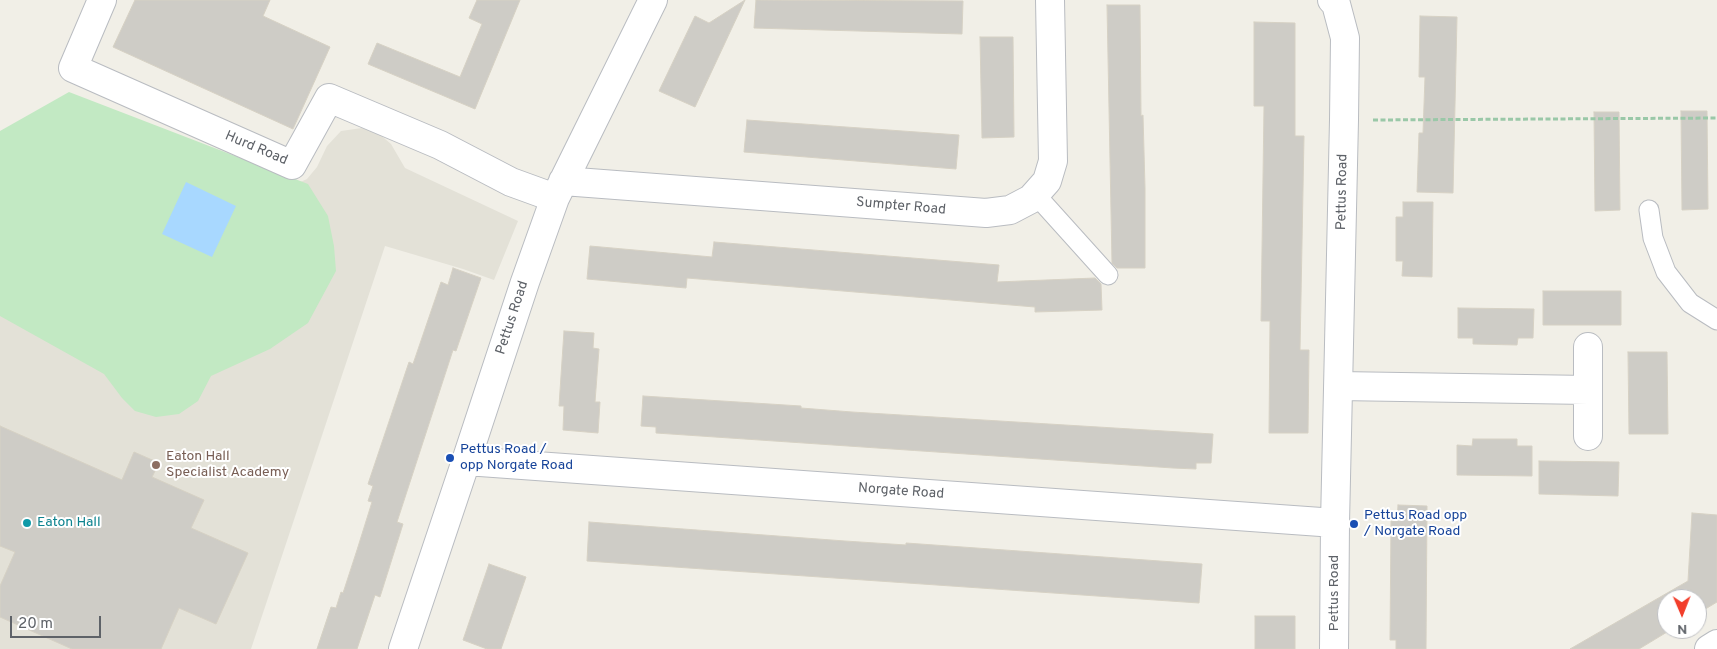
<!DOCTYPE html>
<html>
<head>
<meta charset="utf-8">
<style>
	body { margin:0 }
	#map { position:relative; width:1717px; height:649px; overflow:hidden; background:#f1efe7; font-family:Overpass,sans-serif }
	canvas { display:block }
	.north { position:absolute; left:1657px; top:589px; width:50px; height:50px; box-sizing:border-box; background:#fff; border:1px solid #bfc0c3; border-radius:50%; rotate:179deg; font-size:14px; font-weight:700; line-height:20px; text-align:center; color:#5e6268 }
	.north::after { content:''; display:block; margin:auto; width:18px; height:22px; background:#f23e2b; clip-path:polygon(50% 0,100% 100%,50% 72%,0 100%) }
	.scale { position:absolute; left:10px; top:616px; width:91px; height:22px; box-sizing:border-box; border:2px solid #5e6268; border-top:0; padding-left:6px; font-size:15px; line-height:18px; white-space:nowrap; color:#5e6268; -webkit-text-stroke:4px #fff; paint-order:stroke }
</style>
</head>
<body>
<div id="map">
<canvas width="1717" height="649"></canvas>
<div class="north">N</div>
<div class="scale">20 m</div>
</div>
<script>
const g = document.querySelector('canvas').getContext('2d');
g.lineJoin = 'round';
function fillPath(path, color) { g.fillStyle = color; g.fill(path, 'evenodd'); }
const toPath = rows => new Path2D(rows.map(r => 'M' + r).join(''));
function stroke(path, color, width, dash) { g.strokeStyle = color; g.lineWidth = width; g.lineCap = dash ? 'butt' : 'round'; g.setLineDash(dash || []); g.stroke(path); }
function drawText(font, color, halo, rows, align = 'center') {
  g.font = font + ' Overpass,sans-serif'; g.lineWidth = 4; g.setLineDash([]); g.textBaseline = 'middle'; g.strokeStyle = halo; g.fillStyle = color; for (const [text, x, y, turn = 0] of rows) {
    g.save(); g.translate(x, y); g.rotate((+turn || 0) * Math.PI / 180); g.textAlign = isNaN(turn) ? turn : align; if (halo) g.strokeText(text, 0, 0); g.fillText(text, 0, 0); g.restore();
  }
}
fillPath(toPath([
	[362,128,378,133,391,144,405,168,518,221,494,280,463,269,385,246,251,649,0,649,0,162,294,185,307,179,317,167,327,146,341,131]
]), '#e3e1d7');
fillPath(toPath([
	[69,92,308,184,328,216,334,246,336,271,308,323,270,349,211,376,198,401,179,414,156,417,135,411,122,398,104,374,0,316,0,131]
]), '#c2e9c3');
fillPath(toPath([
	[186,182,236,206,212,257,162,234]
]), '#a8d8ff');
const building = toPath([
	[135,0,270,0,263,16,330,47,293,129,113,47,135,0],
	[477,0,520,0,475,109,368,64,377,43,460,77,482,24,469,18,477,0],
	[745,0,695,107,659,91,695,16,709,23,745,0],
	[756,0,963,1,962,34,754,28,756,0],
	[1107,5,1140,5,1141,116,1143,115,1145,188,1145,268,1117,268,1112,263,1107,5],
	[1420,16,1457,17,1453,193,1417,192,1419,133,1423,133,1425,77,1419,77,1420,16],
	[1254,22,1295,23,1295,136,1304,136,1300,350,1309,350,1308,433,1269,433,1270,321,1261,321,1264,106,1254,106,1254,22],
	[980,37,1013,37,1014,137,982,138,980,37],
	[1681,111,1707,111,1708,209,1682,210,1681,111],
	[1594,112,1619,112,1620,210,1595,211,1594,112],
	[747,120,959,135,956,169,744,152,747,120],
	[1403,202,1433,202,1432,277,1402,276,1403,261,1396,261,1396,217,1403,217,1403,202],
	[714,242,999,265,997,282,1095,278,1101,284,1102,310,1035,312,1035,307,687,278,686,288,587,279,590,246,712,257,714,242],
	[453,268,481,278,456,351,453,350,397,522,403,524,380,597,375,595,357,649,317,649,331,607,336,608,341,592,343,593,357,550,372,502,368,501,373,486,368,484,409,362,413,364,441,282,448,285,453,268],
	[1543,291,1621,291,1621,325,1543,325,1543,291],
	[1458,308,1534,309,1533,338,1518,338,1517,345,1473,344,1473,338,1458,338,1458,308],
	[564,331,594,333,593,348,599,349,595,402,600,402,598,433,563,430,564,406,559,406,564,331],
	[1628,352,1667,352,1668,434,1629,434,1628,352],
	[643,396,801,406,801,408,852,412,1213,434,1211,463,1196,463,1196,469,1173,468,656,433,656,427,641,426,643,396],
	[0,426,122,480,134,452,159,463,152,477,204,500,191,528,248,553,216,624,179,608,161,649,72,649,0,617,0,586,15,552,0,546,0,426],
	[1473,439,1517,439,1517,446,1532,446,1532,476,1457,475,1457,445,1472,446,1473,439],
	[1539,461,1619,462,1618,496,1539,494,1539,461],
	[1398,505,1427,506,1426,649,1396,649,1396,640,1390,640,1391,521,1397,521,1398,505],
	[1692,513,1717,515,1717,602,1697,614,1697,599,1667,599,1667,629,1672,629,1639,649,1570,649,1688,581,1692,513],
	[589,522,845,541,906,545,906,543,1202,564,1199,603,587,561,589,522],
	[489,564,526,577,501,649,487,649,463,640,489,564],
	[1255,616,1295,616,1295,649,1255,649,1255,616]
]);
fillPath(building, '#ceccc6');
stroke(building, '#d6d1c4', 1);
const service = toPath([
	[1035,194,1108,275],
	[1649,210,1653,238,1666,272,1690,303,1717,320]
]);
const minor = toPath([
	[102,0,73,68,292,165,329,98,440,145,511,182,555,198],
	[1332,0,1336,4,1345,38,1344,120,1335,523,1334,649],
	[563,181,986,213,1010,210,1031,199,1047,181,1053,161,1050,0],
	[1588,347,1588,390],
	[1339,386,1588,390,1588,436],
	[466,461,1335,523],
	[403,649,466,461,525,282,555,198,653,0],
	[1709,649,1717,644]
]);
stroke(service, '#b9bcc1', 21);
stroke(minor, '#b9bcc1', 30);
stroke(toPath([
	[1373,120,1717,118]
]), '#9ac8a8', 3, [5, 2.5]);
stroke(service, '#fff', 19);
stroke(minor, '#fff', 28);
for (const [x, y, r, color] of [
	[450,458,5,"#1a4fb4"],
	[156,465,5,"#8d6e63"],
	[27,523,5,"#0f9aa8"],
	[1354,524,5,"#1a4fb4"]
]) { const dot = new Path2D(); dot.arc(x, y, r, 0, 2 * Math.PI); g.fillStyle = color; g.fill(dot); stroke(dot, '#fff', 2); }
drawText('14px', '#5e6268', '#fff', [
	["Hurd Road",256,149,23],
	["Pettus Road",1343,192,-89],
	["Sumpter Road",901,207,5],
	["Pettus Road",513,318,-72],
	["Norgate Road",901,492,4],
	["Pettus Road",1335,593,-90]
]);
drawText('14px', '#164399', '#fff', [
	["Pettus Road /",460,450],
	["opp Norgate Road",460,466],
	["Pettus Road opp",1364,516],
	["/ Norgate Road",1364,532]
], 'left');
drawText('14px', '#785e54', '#fff', [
	["Eaton Hall",166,457],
	["Specialist Academy",166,473]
], 'left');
drawText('14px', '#0d838f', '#fff', [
	["Eaton Hall",37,523]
], 'left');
</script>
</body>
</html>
